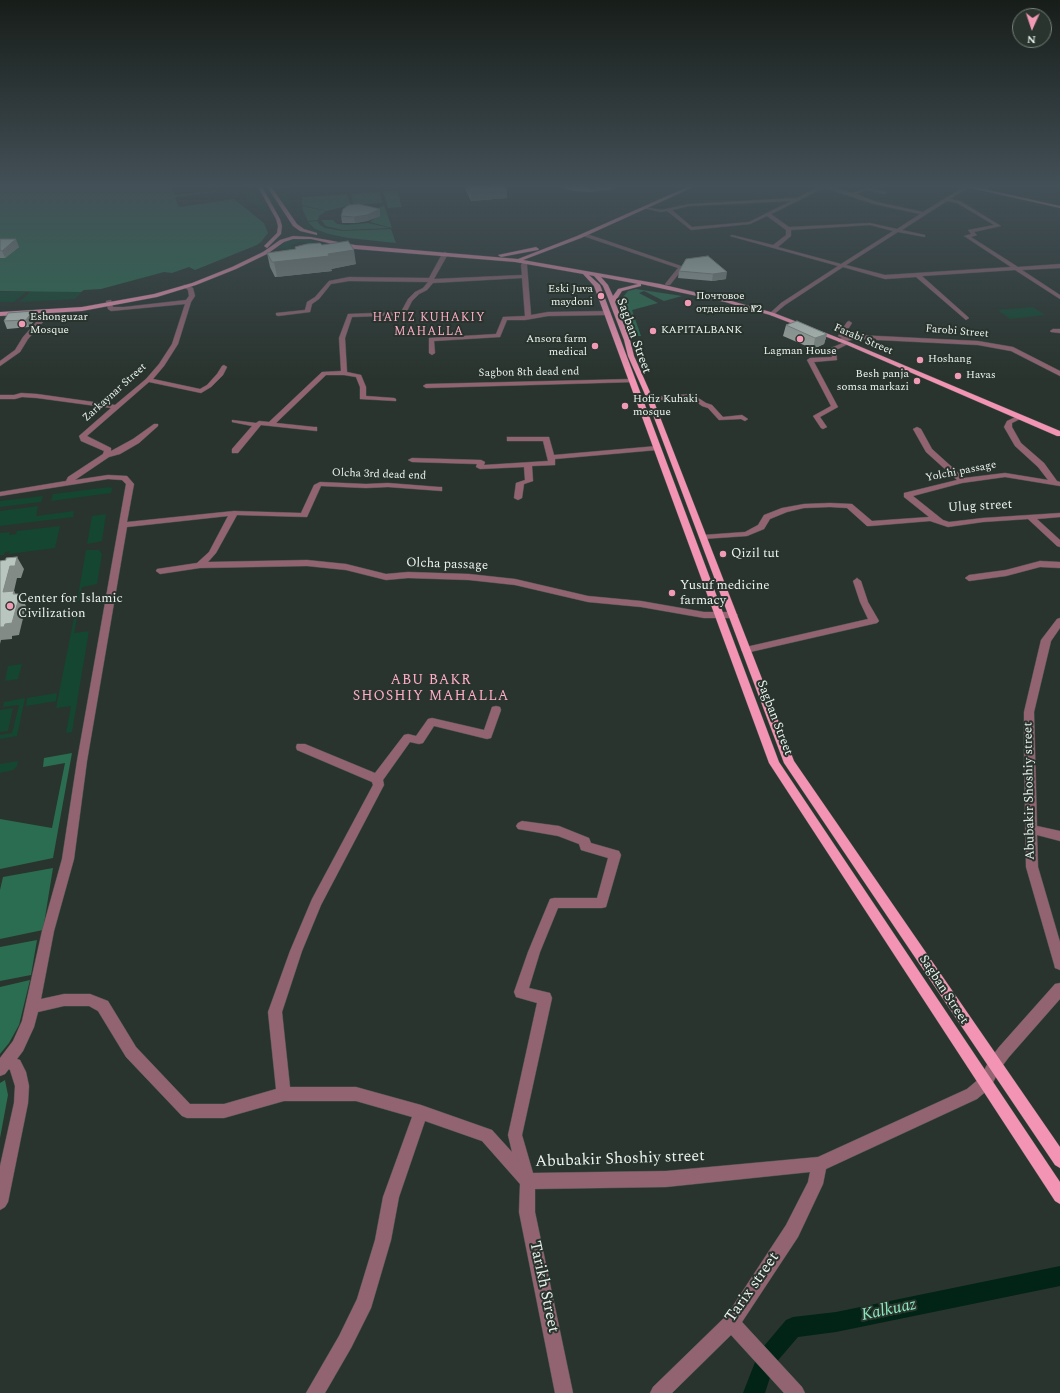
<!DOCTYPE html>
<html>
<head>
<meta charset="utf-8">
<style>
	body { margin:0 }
	#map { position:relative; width:1060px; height:1393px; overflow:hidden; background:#29342e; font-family:Spectral,serif }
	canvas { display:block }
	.north { position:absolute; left:1012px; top:8px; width:40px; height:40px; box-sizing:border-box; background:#29342e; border:1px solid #77807b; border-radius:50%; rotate:183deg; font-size:11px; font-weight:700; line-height:16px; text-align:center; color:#ecf3ef }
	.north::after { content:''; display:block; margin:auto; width:14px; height:18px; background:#f09ab6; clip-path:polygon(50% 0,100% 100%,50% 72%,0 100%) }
</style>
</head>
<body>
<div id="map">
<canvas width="1060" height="1393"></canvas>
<div class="north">N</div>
</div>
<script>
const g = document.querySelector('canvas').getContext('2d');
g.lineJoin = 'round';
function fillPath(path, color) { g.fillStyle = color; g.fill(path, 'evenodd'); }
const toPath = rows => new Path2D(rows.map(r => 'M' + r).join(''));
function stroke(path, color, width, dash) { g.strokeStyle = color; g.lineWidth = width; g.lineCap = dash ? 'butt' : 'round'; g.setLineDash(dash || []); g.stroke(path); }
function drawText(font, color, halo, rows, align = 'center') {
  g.font = font + ' Spectral,serif'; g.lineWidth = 4; g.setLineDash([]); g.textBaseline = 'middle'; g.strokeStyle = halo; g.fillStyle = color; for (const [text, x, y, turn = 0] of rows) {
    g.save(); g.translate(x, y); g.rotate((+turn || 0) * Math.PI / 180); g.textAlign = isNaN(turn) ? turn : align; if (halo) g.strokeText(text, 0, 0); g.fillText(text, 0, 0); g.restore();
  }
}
fillPath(toPath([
	[287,186,291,192,290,210,289,211,275,187],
	[253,190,255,191,268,212,265,212,247,200,242,191],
	[297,197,299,197,299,212,307,224,312,229,330,236,358,241,332,238,310,230,304,224,297,211],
	[296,239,305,239,318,242,312,247,308,243,301,242,291,245,291,248,295,249,290,250,278,248,285,242],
	[31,291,82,292,75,299,19,302],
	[0,292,26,292,14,302,0,302],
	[1033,307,1045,315,1010,319,998,310],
	[109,487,112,488,111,493,51,501,53,494],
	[43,496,41,502,0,507,0,501],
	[38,506,36,516,74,511,73,517,0,526,0,511],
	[106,514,102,541,87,544,92,516],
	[60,526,55,548,9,554,10,551,5,552,4,555,0,555,0,533,10,532,9,535,16,534,17,531],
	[86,550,99,550,102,554,97,584,82,587,79,601,77,601],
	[74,618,77,618,74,633,89,631,72,732,66,733,71,706,56,708],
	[22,664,18,679,5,681,8,666],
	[57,693,56,701,26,706,27,698],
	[25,698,17,736,0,739,0,735,12,733,19,705,3,707,4,702],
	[13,708,8,731,0,732,0,710],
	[18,761,17,766,13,770,0,773,0,764]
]), '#144631');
fillPath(toPath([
	[0,185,171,185,175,195,223,190,223,191,175,197,179,207,234,199,264,223,268,233,261,242,257,245,195,270,189,267,172,273,164,272,101,289,84,290,81,292,0,291],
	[397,190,402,207,388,208,383,191],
	[380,191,382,203,353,205,351,194],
	[347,194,351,205,327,211,302,205,302,197],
	[384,205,392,228,370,222,376,217,371,212],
	[302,206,326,211,319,216,318,220,308,221,303,211],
	[321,220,333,220,337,224,347,225,368,223,390,228,343,230,326,226],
	[317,221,320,225,325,228,342,231,391,229,396,243,348,238,329,234,315,229,308,222],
	[636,289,682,296,664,301,644,291,639,293,658,303,632,310,641,336,637,336,623,297,628,291],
	[72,753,53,858,0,869,0,819,52,828,65,763,43,767,44,758],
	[53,868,43,930,0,939,0,890,3,877],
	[37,940,31,975,0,981,0,947],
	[30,980,19,1025,9,1043,0,1054,0,987],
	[5,1080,8,1095,0,1138,0,1083]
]), '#2b6d50');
fillPath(toPath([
	[1060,1266,1060,1286,836,1332,798,1337,774,1365,765,1393,743,1393,759,1352,786,1320,793,1317,836,1312,1060,1266]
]), '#012416');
const minor = toPath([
	[822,185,828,185,852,193,867,188,887,192,885,194,867,190,856,194,877,202,923,212,965,186,989,187,987,189,968,188,950,199,960,201,1001,226,974,232,977,235,971,237,1018,267,1060,264,1060,268,1022,270,1060,295,1060,299,1015,270,922,276,968,317,969,318,966,320,916,277,885,279,843,267,785,305,772,316,769,314,781,303,838,266,730,236,732,235,773,245,786,235,786,230,767,216,750,224,691,230,667,211,661,212,643,208,645,207,661,210,689,204,797,198,822,185],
	[824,188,874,204,920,214,897,229,870,223,789,227,771,214,824,188],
	[791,201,749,222,692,227,672,210,689,206,791,201],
	[947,201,957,203,994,225,968,230,971,234,964,236,1011,267,885,275,846,265,898,232,925,237,925,235,902,230,947,201],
	[870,225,893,231,841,264,778,247,791,236,791,230,870,225],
	[583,234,587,234,684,267,670,285,666,285,665,284,678,268,583,236,583,234],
	[445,252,448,254,434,279,522,275,521,265,524,261,528,261,527,265,531,315,548,312,608,311,611,313,608,315,548,316,525,320,507,320,500,337,434,341,435,353,432,355,429,353,429,338,496,334,503,317,525,316,522,278,433,283,427,290,419,294,412,301,405,315,352,317,345,338,347,372,361,375,366,387,366,396,394,398,396,399,396,401,360,399,360,387,356,377,344,375,326,375,276,423,314,427,317,427,317,431,261,425,238,453,232,453,232,449,252,426,232,422,232,420,256,423,259,421,269,422,322,372,341,371,339,338,348,314,401,312,408,299,415,292,423,288,428,282,349,281,331,284,319,299,312,304,310,312,278,316,276,315,276,313,305,310,307,302,315,297,329,281,349,277,429,278,442,254,445,252],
	[184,285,188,285,193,288,195,296,191,302,178,344,164,366,153,379,200,389,207,385,217,374,222,366,224,365,227,367,223,375,211,387,201,393,149,382,87,436,111,448,111,451,133,439,154,424,158,424,158,426,139,443,120,454,109,457,75,480,108,475,127,476,134,484,127,522,234,511,301,513,314,485,320,482,366,484,388,483,439,487,442,487,442,491,388,487,366,488,321,486,307,517,237,515,216,553,208,562,307,560,346,564,386,574,408,572,469,574,515,579,588,596,641,601,704,612,733,612,738,615,733,618,704,618,641,607,588,602,515,585,469,580,408,578,386,580,346,570,307,566,200,568,160,574,156,571,157,569,197,563,209,552,228,516,127,527,87,761,74,859,54,931,41,999,64,994,90,994,108,1001,136,1047,190,1104,224,1104,276,1089,268,1012,290,951,312,899,373,785,372,782,297,750,296,747,297,744,305,744,375,773,404,735,408,734,416,736,428,719,432,718,484,730,491,710,492,707,496,706,500,707,501,710,491,738,487,739,434,726,423,743,419,744,410,742,383,780,384,785,321,905,302,951,282,1012,290,1087,356,1087,421,1105,492,1130,512,1152,508,1135,537,1003,516,997,514,992,528,952,550,899,554,898,597,898,608,858,581,850,579,844,558,836,518,829,516,826,518,823,522,821,559,826,589,838,591,843,619,851,621,855,606,907,602,908,558,908,540,952,529,988,550,993,552,998,522,1135,533,1173,666,1171,818,1157,967,1089,980,1078,990,1059,999,1047,1055,984,1060,983,1060,999,1009,1057,1000,1069,990,1088,977,1099,826,1169,823,1184,798,1237,742,1322,802,1387,805,1393,784,1393,731,1335,672,1393,650,1393,653,1387,727,1315,786,1225,808,1182,810,1172,666,1187,535,1189,535,1212,573,1393,555,1393,519,1212,520,1184,482,1141,425,1121,399,1197,391,1240,371,1308,351,1348,325,1393,306,1393,339,1336,357,1299,375,1240,383,1197,412,1117,356,1101,284,1101,224,1118,187,1118,182,1116,126,1057,98,1011,89,1006,64,1006,38,1012,34,1027,23,1051,17,1059,20,1060,26,1072,29,1086,28,1103,8,1202,5,1207,0,1210,0,1166,14,1103,15,1086,10,1070,9,1069,5,1074,0,1076,0,1058,13,1041,22,1021,42,931,62,859,77,761,126,484,122,480,108,479,0,496,0,492,66,481,68,477,103,454,104,451,81,441,79,436,111,408,37,398,22,397,15,399,0,399,0,395,14,395,21,393,37,394,115,405,146,379,159,364,172,344,185,304,111,311,108,309,106,301,111,300,113,307,124,307,186,300,189,296,188,290,184,287,184,285],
	[43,311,48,312,44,321,28,339,20,352,0,366,0,361,15,350,23,337,38,320,43,311],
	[849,321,852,323,843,337,858,335,978,341,1013,347,1060,371,1060,376,1011,351,978,345,858,339,838,342,838,340,842,338,838,336,847,322,849,321],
	[1053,329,1060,329,1060,333,1051,332,1050,331,1053,329],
	[845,342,850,343,836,350,837,360,814,362,838,407,820,417,827,427,823,429,821,428,813,416,831,406,807,360,810,358,832,357,831,348,845,342],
	[633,379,635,380,635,382,426,388,423,386,426,384,633,379],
	[692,394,706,403,712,405,723,417,742,415,748,419,745,421,741,419,719,420,708,408,702,406,691,398,650,401,647,399,650,397,692,394],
	[1020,415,1023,417,1022,418,1012,423,1012,427,1021,443,1044,463,1057,481,1060,482,1060,486,1005,477,962,483,913,496,943,520,949,522,983,518,1060,513,1060,517,1037,519,1060,540,1060,547,1057,546,1028,519,983,522,948,527,930,521,870,526,867,526,847,508,830,507,804,508,787,512,770,519,764,529,747,536,703,539,699,537,703,535,745,532,758,525,764,515,782,508,804,504,830,503,852,504,872,521,929,517,904,497,904,493,957,480,926,452,913,429,917,427,921,429,932,449,964,478,1005,473,1048,480,1038,467,1015,446,1004,427,1007,421,1020,415],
	[507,437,549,437,554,455,657,446,661,448,657,450,555,459,555,465,532,466,533,481,524,484,522,498,518,500,514,498,516,483,525,480,524,467,480,469,476,467,477,464,412,462,408,460,412,458,481,460,485,462,484,465,548,461,543,441,507,441,507,437],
	[1040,561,1060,562,1060,568,1040,567,1006,576,969,581,965,578,969,575,1006,570,1040,561],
	[857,578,861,581,868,602,879,621,877,623,746,653,743,652,741,650,743,648,746,647,868,619,860,602,853,581,857,578],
	[1060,618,1060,628,1051,641,1034,712,1037,826,1060,831,1060,841,1037,835,1038,867,1060,942,1060,970,1055,968,1054,964,1026,867,1024,753,1024,712,1041,640,1057,619,1060,618]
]);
const major = toPath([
	[257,185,261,185,280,219,282,226,281,234,267,248,264,246,277,233,278,226,276,219,257,185],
	[266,185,270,185,297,224,304,229,317,233,317,235,300,231,293,226,266,185],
	[692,185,698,185,581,238,523,260,660,284,728,300,774,313,849,342,1060,431,1060,436,1057,436,845,344,770,315,725,302,641,284,641,286,622,291,615,302,630,340,634,356,653,399,794,761,1060,1147,1060,1168,1055,1165,784,763,647,399,628,356,624,340,606,293,603,286,594,276,589,275,600,285,779,762,1060,1182,1060,1204,1055,1201,769,763,594,286,583,274,515,262,355,249,311,239,293,239,284,242,267,254,236,269,196,285,157,297,82,311,0,316,0,312,82,307,154,294,192,283,232,267,263,252,280,240,293,236,311,237,355,245,518,259,577,236,692,185],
	[601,277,638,284,618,289,613,296,608,285,601,277],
	[957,185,966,185,1060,206,1060,208,957,185],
	[536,247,539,249,538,250,501,257,498,255,536,247]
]);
stroke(minor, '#48534d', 1);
stroke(major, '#48534d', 1);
fillPath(minor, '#926472');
fillPath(major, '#f394b4');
fillPath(toPath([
	[463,185,504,185,507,190,507,198,471,201],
	[559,185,619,185,614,189,589,192,574,191,561,188],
	[380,209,380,216,367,221,355,223,342,223,341,216],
	[0,239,19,247,5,258,0,258],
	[322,245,356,264,331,269,332,271,275,277,270,267,267,253,295,249,295,247],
	[686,259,726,279,712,281,678,278,679,271],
	[36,318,29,327,7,329,4,321],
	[786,325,827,334,824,344,813,349,783,336]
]), '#9faaa4');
fillPath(toPath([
	[590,185,619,185,614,189,589,192],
	[507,190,507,198,471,201,471,192],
	[380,209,380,216,367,221,355,223,354,217],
	[16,239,19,247,5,258,2,251],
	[354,250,356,264,331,269,332,271,277,277,274,262],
	[727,272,726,279,712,281,713,274],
	[33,311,36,318,29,327,26,320],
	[827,334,824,344,813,349,815,338],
	[17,557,24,569,21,578,17,578,14,591,18,599,20,594,26,606,19,635,12,636,12,639,1,640,0,644,0,627,3,592,10,566]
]), '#828b86');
const building = toPath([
	[467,185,504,185,507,190,471,192,467,185],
	[359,204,380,209,367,215,354,217,341,216,343,209,349,205,359,204],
	[0,239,16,239,2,251,0,250,0,239],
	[348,241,354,250,328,254,329,256,274,262,272,262,267,253,296,249,295,247,307,244,320,243,322,245,348,241],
	[708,256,727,272,713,274,679,271,686,259,708,256],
	[33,311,26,320,4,321,8,313,33,311],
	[797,321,827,334,815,338,786,325,797,321],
	[17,557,15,566,10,566,3,592,14,591,13,594,20,594,12,623,5,624,4,627,0,627,0,561,6,560,6,558,17,557]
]);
fillPath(building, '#b9c6bf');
stroke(building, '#828b86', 1);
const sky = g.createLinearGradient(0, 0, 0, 380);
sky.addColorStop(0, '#171d19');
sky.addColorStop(0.49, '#435057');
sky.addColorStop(1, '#43505700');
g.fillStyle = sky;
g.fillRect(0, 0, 1060, 380);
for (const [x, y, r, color] of [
	[601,296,4,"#f09ab6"],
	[688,303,4,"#f09ab6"],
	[22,324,4,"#f09ab6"],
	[653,331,4,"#f09ab6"],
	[800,339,4,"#f09ab6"],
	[595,346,4,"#f09ab6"],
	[920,360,4,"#f09ab6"],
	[958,376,4,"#f09ab6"],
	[917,381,4,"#f09ab6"],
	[625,406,4,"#f09ab6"],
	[723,554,4,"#f09ab6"],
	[672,593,4,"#f09ab6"],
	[10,606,4,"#f09ab6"]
]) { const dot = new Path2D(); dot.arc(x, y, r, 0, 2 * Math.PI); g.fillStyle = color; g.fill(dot); stroke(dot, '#29342e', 1.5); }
drawText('11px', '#ecf3ef', '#29342e', [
	["Eski Juva",593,290,"right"],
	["maydoni",593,303,"right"],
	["Почтовое",696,297],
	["отделение №2",696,310],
	["Eshonguzar",30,318],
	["Mosque",30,331],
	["KAPITALBANK",661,331],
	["Ansora farm",587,340,"right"],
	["medical",587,353,"right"],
	["Lagman House",800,352,"center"],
	["Hoshang",928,360],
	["Besh panja",909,375,"right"],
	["somsa markazi",909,388,"right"],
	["Havas",966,376],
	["Hofiz Kuhaki",633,400],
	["mosque",633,413]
], 'left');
drawText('11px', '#ecf3ef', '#29342e', [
	["Farobi Street",957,332,5],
	["Farabi Street",863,340,23],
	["Sagbon 8th dead end",529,373,-1],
	["Zarkaynar Street",115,393,-42],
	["Yolchi passage",961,472,-11],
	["Olcha 3rd dead end",379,475,2]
]);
g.letterSpacing = '1px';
drawText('12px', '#ffadc8', '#29342e', [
	["HAFIZ KUHAKIY",429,319],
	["MAHALLA",429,333]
]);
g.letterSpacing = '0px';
drawText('13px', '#ecf3ef', '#29342e', [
	["Sagban Street",633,336,70],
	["Ulug street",980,507,-3],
	["Olcha passage",447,565,2],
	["Sagban Street",774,718,69],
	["Abubakir Shoshiy street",1030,791,-91],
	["Sagban Street",943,990,57]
]);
drawText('13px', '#ecf3ef', '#29342e', [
	["Qizil tut",731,554],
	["Yusuf medicine",680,586],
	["farmacy",680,601],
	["Center for Islamic",18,599],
	["Civilization",18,614]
], 'left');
g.letterSpacing = '1px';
drawText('14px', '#ffadc8', '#29342e', [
	["ABU BAKR",431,681],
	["SHOSHIY MAHALLA",431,697]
]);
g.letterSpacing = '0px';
drawText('16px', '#ecf3ef', '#29342e', [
	["Abubakir Shoshiy street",620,1160,-2],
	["Tarikh Street",543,1287,78],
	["Tarix street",753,1288,-55]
]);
drawText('italic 17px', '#8beabd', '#29342e', [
	["Kalkuaz",889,1311,-12]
]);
</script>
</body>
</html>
